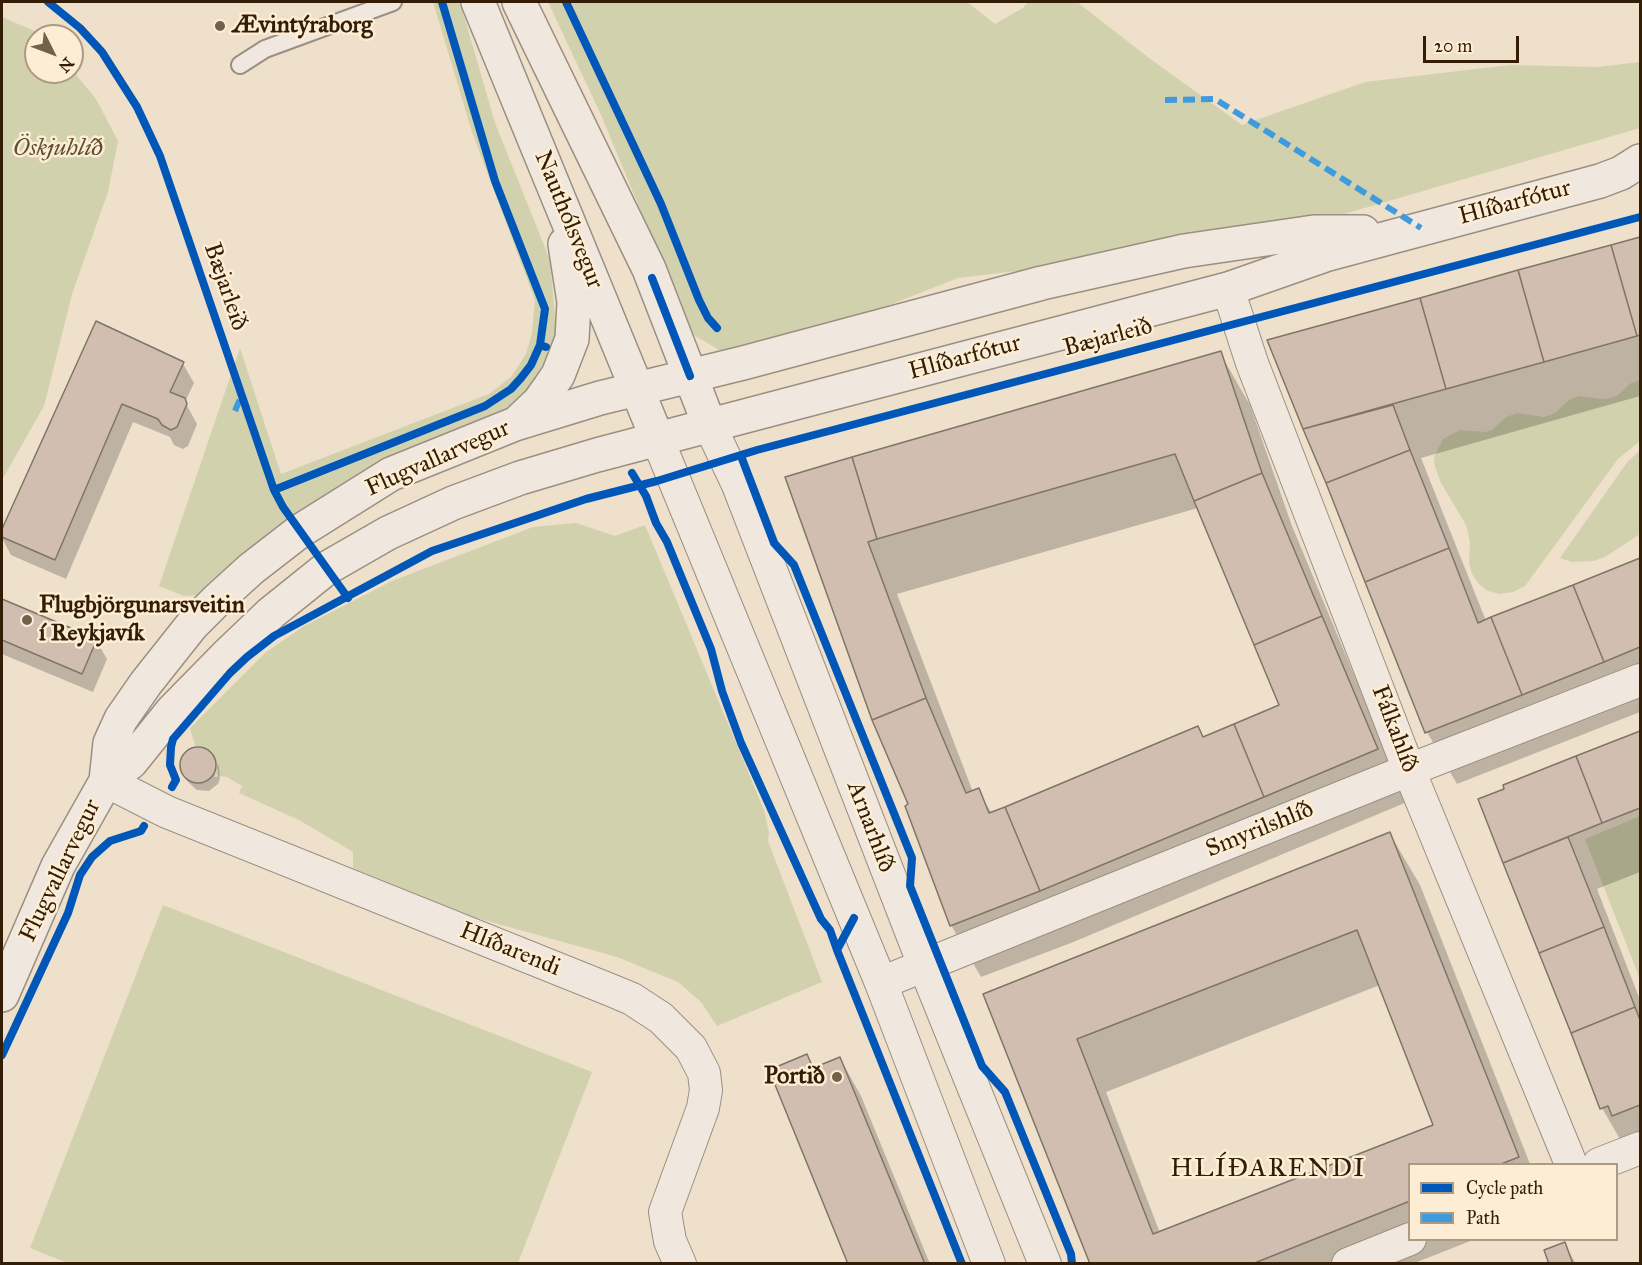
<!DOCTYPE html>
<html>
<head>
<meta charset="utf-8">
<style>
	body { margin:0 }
	#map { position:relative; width:1642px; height:1265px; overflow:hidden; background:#eee0cb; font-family:"IM FELL Great Primer",serif }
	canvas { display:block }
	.frame { position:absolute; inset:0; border:3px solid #331d06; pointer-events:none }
	.legend { position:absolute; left:1408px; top:1163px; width:210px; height:78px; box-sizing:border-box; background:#fdedd4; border:2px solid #ac9a82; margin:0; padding:8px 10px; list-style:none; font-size:18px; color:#331d06 }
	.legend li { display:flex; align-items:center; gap:12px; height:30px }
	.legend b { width:30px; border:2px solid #ac9a82 }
	.north { position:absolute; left:24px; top:24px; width:60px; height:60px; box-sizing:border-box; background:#fdedd4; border:2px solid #ac9a82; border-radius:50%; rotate:132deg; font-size:16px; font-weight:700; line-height:24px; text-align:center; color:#331d06 }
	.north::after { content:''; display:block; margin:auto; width:21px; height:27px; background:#74614b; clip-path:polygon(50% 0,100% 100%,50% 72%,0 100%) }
	.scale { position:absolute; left:1423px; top:36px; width:96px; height:27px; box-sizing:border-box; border:3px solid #331d06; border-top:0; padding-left:8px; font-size:18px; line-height:21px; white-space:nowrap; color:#331d06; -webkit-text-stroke:4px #fdedd4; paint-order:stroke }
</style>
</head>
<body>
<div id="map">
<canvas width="1642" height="1265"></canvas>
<div class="frame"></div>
<ul class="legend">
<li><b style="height:8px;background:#0057b8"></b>Cycle path</li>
<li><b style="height:8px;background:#3e9bdd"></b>Path</li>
</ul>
<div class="north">N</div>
<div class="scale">20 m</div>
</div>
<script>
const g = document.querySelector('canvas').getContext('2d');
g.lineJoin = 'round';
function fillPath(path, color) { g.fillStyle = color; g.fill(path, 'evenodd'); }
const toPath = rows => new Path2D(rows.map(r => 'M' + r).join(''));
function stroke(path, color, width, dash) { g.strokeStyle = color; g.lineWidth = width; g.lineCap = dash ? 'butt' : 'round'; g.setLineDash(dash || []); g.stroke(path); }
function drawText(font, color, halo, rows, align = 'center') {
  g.font = font + ' "IM FELL Great Primer",serif'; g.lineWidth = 5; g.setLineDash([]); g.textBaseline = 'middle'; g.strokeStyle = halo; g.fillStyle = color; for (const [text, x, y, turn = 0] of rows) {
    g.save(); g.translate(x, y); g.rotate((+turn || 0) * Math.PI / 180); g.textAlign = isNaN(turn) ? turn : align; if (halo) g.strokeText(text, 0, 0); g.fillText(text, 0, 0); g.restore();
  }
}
fillPath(toPath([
	[433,2,460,2,495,123,550,260,557,339,555,357,513,408,203,595,184,596,159,586,240,348,281,474,489,394,511,377,526,354,532,333,535,300,472,132],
	[548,2,967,2,995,24,1023,8,1028,2,1077,2,1149,58,1242,125,1365,82,1510,65,1598,67,1640,62,1640,128,1344,214,1286,226,1043,268,958,278,800,340,733,358,685,330,657,250,601,115],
	[2,17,39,33,42,36,36,36,36,72,72,72,72,70,96,99,118,141,108,192,72,294,44,406,2,480],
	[1640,380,1640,441,1618,459,1525,586,1513,592,1500,594,1488,591,1479,584,1472,574,1469,563,1470,542,1466,525,1441,483,1435,467,1434,457,1443,439,1460,430,1485,432,1492,430,1506,417,1517,413,1544,417,1555,413,1570,399,1579,396,1602,399,1611,398,1618,395,1631,383],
	[1640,451,1640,534,1605,557,1594,561,1572,562,1560,558,1621,471,1629,460],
	[576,523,615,536,645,525,764,810,769,833,768,841,822,982,717,1026,701,1002,678,982,617,957,473,917,353,868,353,852,299,820,239,793,242,786,227,777,213,775,216,762,211,752,201,746,195,746,190,728,265,653,304,626,392,581,533,527],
	[1640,816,1640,979,1585,839],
	[163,905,592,1072,518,1263,70,1264,30,1248]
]), '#d2d1ad');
fillPath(toPath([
	[1640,239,1640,396,1421,458,1486,621,1640,560,1640,712,1457,784,1427,732,1269,341],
	[96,323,183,364,194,383,185,402,197,424,188,446,183,449,174,445,170,437,133,422,66,579,11,555,2,538,2,533],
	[1220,353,1250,405,1292,526,1407,802,1071,943,981,977,951,925,910,805,787,478],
	[1198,508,1281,706,1203,738,992,814,978,790,973,792,897,594],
	[3,601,96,640,107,659,93,692,2,654,2,605],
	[1640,732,1640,872,1597,889,1640,1000,1640,1162,1632,1160,1602,1108,1480,800,1506,790,1505,786],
	[201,748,210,753,214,759,215,777,218,776,217,763,219,767,220,779,218,784,209,791,197,790,188,782,183,772,181,762,186,752,190,749],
	[1390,834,1420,885,1530,1164,1410,1164,1410,1240,1473,1240,1412,1264,1091,1264,985,995],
	[1380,985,1435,1126,1160,1233,1106,1092],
	[807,1056,814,1069,840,1058,861,1096,930,1264,849,1264],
	[1564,1244,1576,1264,1550,1264]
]), '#0003');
const building = toPath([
	[1640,237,1640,335,1637,336,1611,245,1640,237],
	[1611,245,1637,336,1544,362,1518,270,1611,245],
	[1518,270,1544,362,1446,389,1420,298,1518,270],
	[1420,298,1446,389,1303,429,1267,340,1420,298],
	[96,321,184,362,170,392,185,398,187,404,177,427,171,430,162,425,158,419,122,404,55,560,2,537,2,529,96,321],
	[1221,351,1262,473,1194,501,1175,454,877,539,852,457,1221,351],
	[1393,405,1410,450,1326,483,1303,429,1393,405],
	[1410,450,1449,548,1365,582,1326,483,1410,450],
	[852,457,877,539,868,542,926,698,872,720,785,477,852,457],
	[1262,473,1322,616,1254,645,1194,501,1262,473],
	[1449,548,1478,623,1491,617,1522,695,1425,733,1365,582,1449,548],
	[1640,558,1640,647,1604,662,1573,585,1640,558],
	[1573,585,1604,662,1522,695,1491,617,1573,585],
	[2,599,97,639,82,674,2,640,2,599],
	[1322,616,1378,749,1264,797,1234,724,1279,705,1254,645,1322,616],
	[926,698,966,793,979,788,989,813,1005,807,1040,891,950,926,905,806,908,804,872,720,926,698],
	[1234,724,1264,797,1040,891,1005,807,1198,726,1203,737,1234,724],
	[1640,731,1640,808,1602,823,1576,756,1640,731],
	'180 765a18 18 0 1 1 36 0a18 18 0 1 1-36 0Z',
	[1576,756,1602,823,1503,863,1478,799,1504,789,1503,785,1576,756],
	[1390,832,1519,1157,1501,1164,1410,1164,1410,1201,1252,1264,1090,1264,983,994,1390,832],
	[1357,930,1433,1125,1153,1234,1077,1039,1357,930],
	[1568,837,1604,927,1539,953,1503,863,1568,837],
	[1604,927,1635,1007,1571,1033,1539,953,1604,927],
	[1635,1007,1640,1020,1640,1105,1612,1116,1608,1106,1600,1109,1571,1033,1635,1007],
	[807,1054,813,1068,840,1057,925,1264,848,1264,769,1070,807,1054],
	[1565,1242,1573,1264,1549,1264,1544,1250,1565,1242]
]);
fillPath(building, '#d2bdb1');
stroke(building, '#7f7567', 1.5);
const service = toPath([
	[240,65,265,49,393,2]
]);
const minor = toPath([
	[1228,289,1252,363,1409,770,1571,1164],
	[709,424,738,485,924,965,1045,1264],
	[657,438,881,983,989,1264],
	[106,781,167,812,613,991,632,999,661,1018,691,1048,704,1073,706,1090,703,1108,665,1212,670,1241,680,1264],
	[881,983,1409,770,1640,680],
	[1599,1164,1640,1148],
	[1348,1264,1410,1239]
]);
const tertiary = toPath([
	[478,2,657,438],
	[519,2,649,269,709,424],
	[517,423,539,402,549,388,558,375,572,339,574,302,565,244],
	[106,781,110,743,121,719,146,683,192,625,218,599,251,569,300,531,391,474,515,424,600,398,743,363,1042,283,1184,251,1314,232,1363,232],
	[2,995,58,866,106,781,131,762,172,711,226,656,271,613,327,568,388,533,453,503,520,478,597,455,1228,289,1328,254,1600,181,1621,173,1640,161]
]);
stroke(service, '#9a8f81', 20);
stroke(minor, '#9a8f81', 34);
stroke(tertiary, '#9a8f81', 36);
stroke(service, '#f0e8de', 16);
stroke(minor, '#f0e8de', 32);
stroke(tertiary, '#f0e8de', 33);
stroke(toPath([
	[1165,100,1215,99,1421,228],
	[235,411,242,394]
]), '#3e9bdd', 6, [12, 6]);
stroke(toPath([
	[48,2,80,28,102,52,137,107,160,156,274,490,283,507,348,598],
	[442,2,495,181,545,309,540,345,546,347],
	[566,2,661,204,699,300,708,318,717,328],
	[652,278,690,376],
	[741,456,774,543,794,565,912,858,910,886,982,1066,1005,1092,1071,1254,1072,1264],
	[632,473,646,496,656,523,667,542,711,649,722,691,741,743,821,919,830,930,837,950],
	[274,490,485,406,511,389,521,378,531,365,540,345],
	[172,787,176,780,170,765,171,747,173,739,230,673,247,657,274,636,432,551,586,499,657,481,757,450,1640,217],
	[854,918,837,950,962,1264],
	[2,1055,68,913,80,875,92,857,110,841,141,831,144,826]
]), '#0057b8', 8);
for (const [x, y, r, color] of [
	[220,26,6,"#74614b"],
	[27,620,6,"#74614b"],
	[837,1077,6,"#74614b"]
]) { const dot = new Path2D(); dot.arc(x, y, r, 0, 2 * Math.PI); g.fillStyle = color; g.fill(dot); stroke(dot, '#fdedd4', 2); }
drawText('bold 24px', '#331d06', '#fdedd4', [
	["Ævintýraborg",232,26],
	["Flugbjörgunarsveitin",39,606],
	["í Reykjavík",39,634],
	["Portið",825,1077,"right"]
], 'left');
drawText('italic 24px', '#5c4f31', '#fdedd4', [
	["Öskjuhlíð",58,149]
]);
drawText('24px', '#331d06', '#fdedd4', [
	["Hlíðarfótur",1515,203,-15],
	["Nauthólsvegur",568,220,68],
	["Bæjarleið",225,287,71],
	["Bæjarleið",1108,338,-15],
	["Hlíðarfótur",965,358,-15],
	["Flugvallarvegur",438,459,-24],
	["Fálkahlíð",1394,729,69],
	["Arnarhlíð",870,827,69],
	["Smyrilshlíð",1260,830,-22],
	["Flugvallarvegur",61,871,-64],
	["Hlíðarendi",510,950,22]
]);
g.letterSpacing = '1.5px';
drawText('26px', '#331d06', '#fdedd4', [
	["HLÍÐARENDI",1268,1170]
]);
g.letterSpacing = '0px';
</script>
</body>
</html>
